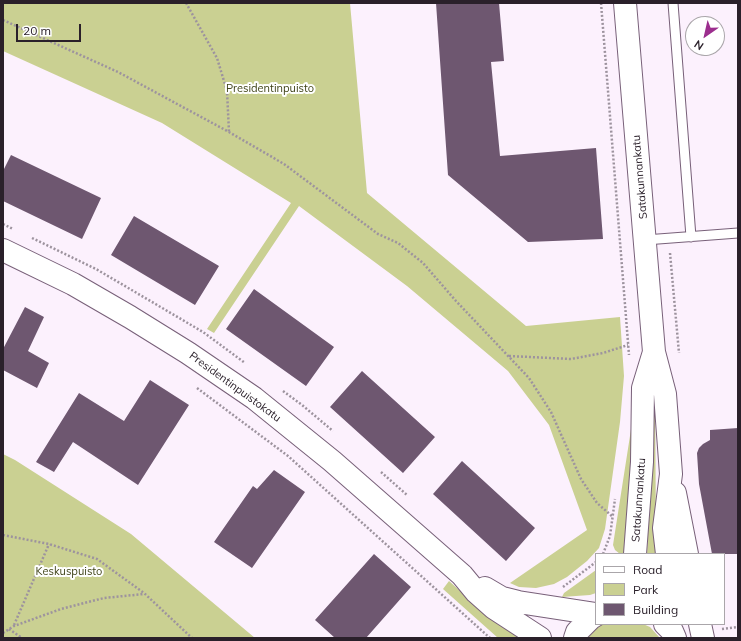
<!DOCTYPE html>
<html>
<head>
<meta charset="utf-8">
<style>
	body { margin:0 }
	#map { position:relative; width:741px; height:641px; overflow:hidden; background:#fcf1fd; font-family:Mulish,sans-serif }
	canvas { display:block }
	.frame { position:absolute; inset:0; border:4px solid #2a202a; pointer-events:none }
	.legend { position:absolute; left:595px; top:553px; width:130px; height:72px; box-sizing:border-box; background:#fff; border:1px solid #aaa6aa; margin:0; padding:5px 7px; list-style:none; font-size:12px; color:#2a202a }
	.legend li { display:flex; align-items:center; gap:8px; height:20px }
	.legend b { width:20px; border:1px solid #aaa6aa }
	.north { position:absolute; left:685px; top:16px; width:40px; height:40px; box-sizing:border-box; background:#fff; border:1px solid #aaa6aa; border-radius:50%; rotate:214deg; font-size:11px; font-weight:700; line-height:16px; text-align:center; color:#2a202a }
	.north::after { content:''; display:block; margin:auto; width:14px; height:18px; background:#9c2e8e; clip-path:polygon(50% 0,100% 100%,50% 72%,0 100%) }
	.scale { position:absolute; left:16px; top:24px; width:65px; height:18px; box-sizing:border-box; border:2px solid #2a202a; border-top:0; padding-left:5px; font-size:12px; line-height:14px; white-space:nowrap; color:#2a202a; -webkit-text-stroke:3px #fff; paint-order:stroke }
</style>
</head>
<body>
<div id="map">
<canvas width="741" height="641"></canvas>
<div class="frame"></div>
<ul class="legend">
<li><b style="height:5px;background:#fff"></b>Road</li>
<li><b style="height:11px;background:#cad092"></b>Park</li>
<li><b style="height:11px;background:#6e5770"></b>Building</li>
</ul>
<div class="north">N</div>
<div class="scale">20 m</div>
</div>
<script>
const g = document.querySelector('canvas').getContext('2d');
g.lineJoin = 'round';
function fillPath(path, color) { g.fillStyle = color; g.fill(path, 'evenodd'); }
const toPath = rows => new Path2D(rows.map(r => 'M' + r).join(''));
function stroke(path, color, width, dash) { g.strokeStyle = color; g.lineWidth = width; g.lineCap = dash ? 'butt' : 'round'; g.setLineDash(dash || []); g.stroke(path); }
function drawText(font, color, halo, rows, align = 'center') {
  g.font = font + ' Mulish,sans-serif'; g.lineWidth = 4; g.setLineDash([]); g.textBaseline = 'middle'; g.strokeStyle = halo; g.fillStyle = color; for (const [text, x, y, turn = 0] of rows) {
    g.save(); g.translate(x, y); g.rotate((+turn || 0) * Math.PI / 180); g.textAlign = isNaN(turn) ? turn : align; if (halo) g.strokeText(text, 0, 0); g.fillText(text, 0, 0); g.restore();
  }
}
fillPath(toPath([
	[3,3,350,3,367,193,526,326,620,317,624,376,620,422,605,529,599,548,587,561,567,577,554,584,536,588,519,587,510,583,587,530,549,425,508,371,407,286,299,206,214,333,207,329,291,203,162,123,3,51],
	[655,385,656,538,658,554,647,554,648,535,648,425],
	[635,422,627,554,620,554,615,550,613,545,632,423],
	[3,454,15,460,131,534,255,638,3,638],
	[596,570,596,593,590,595,562,597,564,593],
	[449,581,479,608,521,638,498,638,443,589],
	[603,624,643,624,650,627,660,638,587,638,600,625]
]), '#cad092');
fillPath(toPath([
	[436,3,499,3,504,61,491,62,500,156,596,148,603,239,528,242,448,175],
	[11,155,101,198,82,239,3,201,3,171],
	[134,216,219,266,195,305,111,255],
	[254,289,334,347,306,386,226,329],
	[25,307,44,317,28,351,49,363,37,388,3,370,3,349],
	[362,371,435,437,403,473,330,407],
	[150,380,189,405,138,485,73,442,54,472,36,462,79,393,124,421],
	[738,428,738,554,712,554,699,484,697,453,699,448,703,444,710,440,710,430],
	[462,461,535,528,506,561,433,494],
	[274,470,305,492,252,568,214,542,253,486,257,489],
	[374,554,411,587,366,638,335,638,315,620]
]), '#6e5770');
const lane = toPath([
	[673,3,691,237],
	[645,240,738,233]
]);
const secondary = toPath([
	[625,3,654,352,665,394,671,474,664,528,667,554],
	[3,250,73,284,130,317,188,353,254,398,332,461,462,575,476,592,494,608,540,638],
	[675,493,687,554],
	[635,554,642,462,643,388,654,352],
	[485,588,502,598,518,602,596,614],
	[665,624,672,631,675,638],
	[700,624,703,638],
	[575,638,577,632,591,618,596,615]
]);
stroke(lane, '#786079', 11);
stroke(secondary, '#786079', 24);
stroke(toPath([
	[186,3,217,58,227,91,229,132],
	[601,3,629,355],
	[3,20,118,72,229,132,284,164,378,234,398,243,423,263,456,301,529,378,551,412,581,479,597,503,613,517],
	[3,224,13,229],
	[32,238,96,269,203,332,245,363],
	[670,253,679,353],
	[509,356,571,359,603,353,628,345],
	[197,388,288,456,490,638],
	[283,391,302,405,333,431],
	[381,472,407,495],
	[3,535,49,544,97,559,144,593,192,638],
	[603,554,610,536,615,499],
	[563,587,596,562],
	[14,625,49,544],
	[9,629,22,638],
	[722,629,738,627],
	[3,633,14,626,61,609,104,598,144,594]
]), '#9d939e', 2.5, [2, 2]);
stroke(lane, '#fff', 9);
stroke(secondary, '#fff', 22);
drawText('11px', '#3f4318', '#fff', [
	["Presidentinpuisto",270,89],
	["Keskuspuisto",69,572]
]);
drawText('11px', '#2a202a', '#fff', [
	["Satakunnankatu",640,177,-95],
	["Presidentinpuistokatu",235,387,36],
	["Satakunnankatu",639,500,-86]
]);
</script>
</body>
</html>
